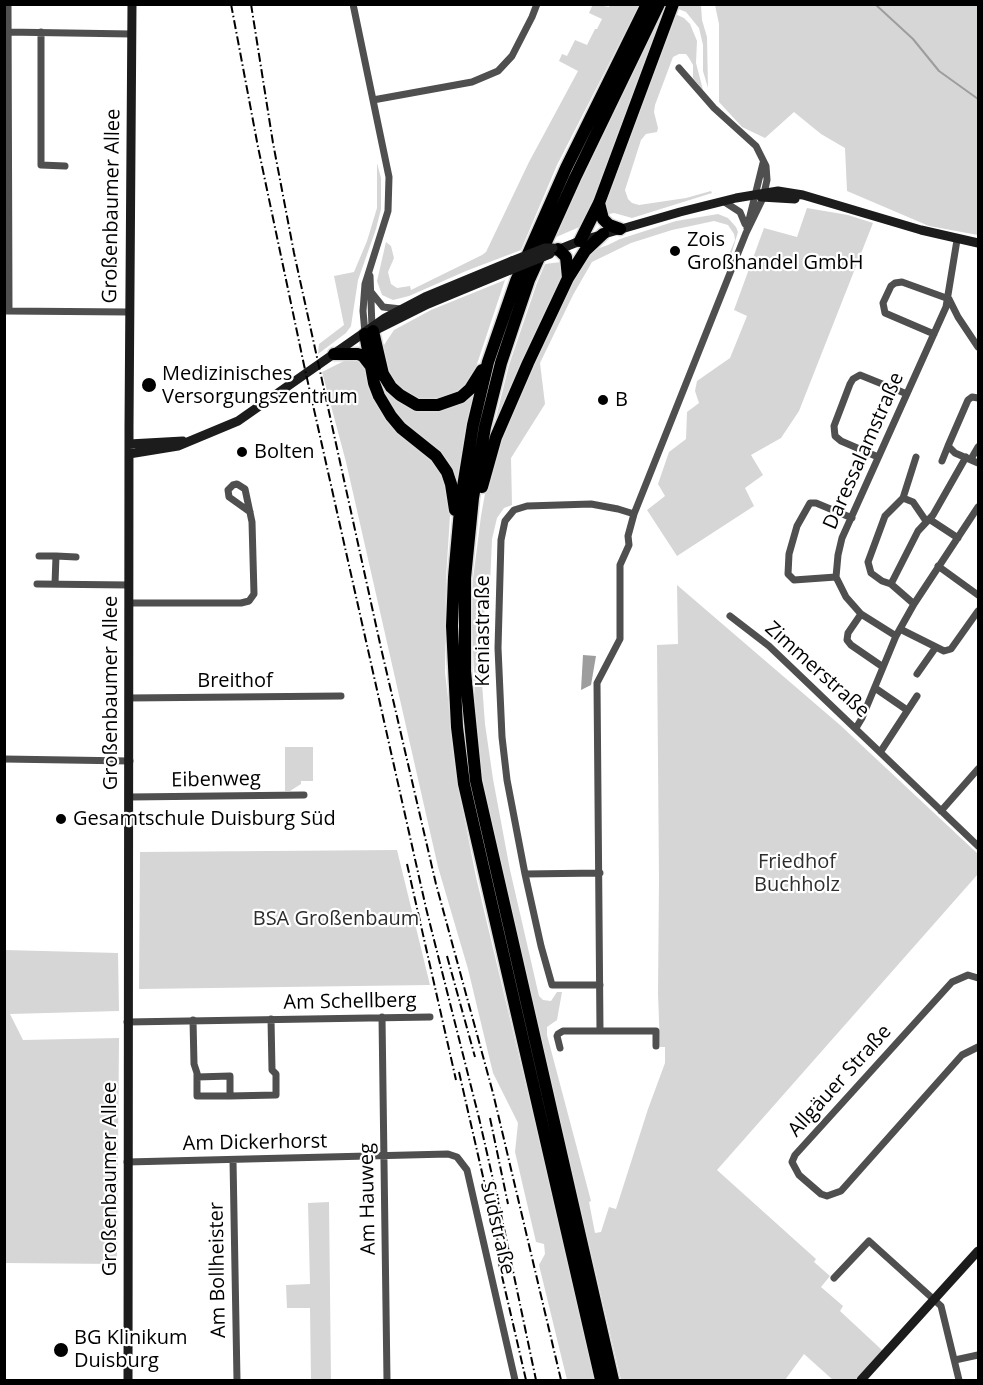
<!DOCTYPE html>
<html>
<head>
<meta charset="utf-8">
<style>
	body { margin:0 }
	#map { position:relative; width:983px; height:1385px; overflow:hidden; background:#fff; font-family:"Open Sans",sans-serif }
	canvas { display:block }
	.frame { position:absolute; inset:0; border:6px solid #000; pointer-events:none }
</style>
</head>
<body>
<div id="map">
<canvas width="983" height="1385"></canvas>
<div class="frame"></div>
</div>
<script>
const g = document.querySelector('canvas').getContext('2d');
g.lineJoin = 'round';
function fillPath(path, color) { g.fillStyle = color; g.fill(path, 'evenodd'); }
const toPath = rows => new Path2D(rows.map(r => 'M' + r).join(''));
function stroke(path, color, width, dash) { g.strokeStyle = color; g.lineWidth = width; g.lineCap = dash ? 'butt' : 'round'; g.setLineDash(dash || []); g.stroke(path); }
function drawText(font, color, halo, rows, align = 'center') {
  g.font = font + ' "Open Sans",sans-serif'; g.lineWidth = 4.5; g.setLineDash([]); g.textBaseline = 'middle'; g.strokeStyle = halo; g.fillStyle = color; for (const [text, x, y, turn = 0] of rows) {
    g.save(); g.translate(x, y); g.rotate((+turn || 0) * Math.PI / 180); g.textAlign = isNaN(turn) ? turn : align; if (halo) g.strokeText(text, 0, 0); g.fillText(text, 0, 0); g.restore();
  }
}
fillPath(toPath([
	[593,4,609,7,610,5,639,5,557,165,521,250,466,271,409,296,393,300,382,295,377,281,386,242,391,246,394,258,388,272,391,284,397,288,410,286,411,290,482,255,486,252,529,162,578,71,559,61,562,54,567,56,575,40,587,45,595,29,597,29,602,19,589,13],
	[666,5,669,5,584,225,554,238],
	[677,5,701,5,702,20,707,37,708,88,703,71,703,45,699,28,686,12,676,8],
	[715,5,978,5,978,235,929,226,847,191,845,148,821,134,794,112,765,138,742,127,719,102,719,24],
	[673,13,684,18,690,24,697,41,696,63,703,90,693,78,693,65,689,58,686,54,679,54,673,57,655,105,654,112,658,128,657,132,646,134,641,140,625,190,628,199,632,203,639,205,686,198,711,191,712,193,632,218,614,213,604,215,602,204],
	[377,163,381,178,381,209,376,229,358,280,351,326,346,333,318,354,319,344,344,325,334,276,354,272,367,241,377,208],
	[807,208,848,215,873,223,799,411,781,438,751,455,763,475,745,488,754,506,677,556,647,510,665,496,658,484,669,452,686,439,687,412,699,403,695,391,697,381,730,358,747,316,734,310,764,228,797,237],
	[718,214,728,218,736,227,738,232,728,265,725,264,735,240,734,234,728,225,714,221,672,230,631,243,592,262,573,295,540,363,545,404,511,458,512,505,504,508,497,518,492,539,489,607,485,610,481,623,481,670,485,724,493,779,510,870,539,996,543,1000,551,1001,557,992,562,992,557,1020,547,1027,547,1035,591,1201,589,1202,595,1233,601,1232,609,1207,616,1209,648,1109,665,1063,665,1047,660,1047,658,994,659,879,657,645,678,644,677,585,840,725,978,854,978,874,717,1170,816,1259,814,1262,830,1276,821,1287,843,1306,840,1311,883,1351,855,1380,833,1380,804,1354,785,1380,621,1380,497,852,483,780,476,724,472,625,473,579,481,516,488,477,499,438,571,281,591,251,608,245,620,239,676,221],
	[561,262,563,277,486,458,509,365,537,283,545,264],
	[505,280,472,379,459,395,427,403,403,392,387,373,382,348,394,330,431,310],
	[352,357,365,363,371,384,433,458,444,474,451,500,446,578,445,672,458,786,476,877,561,1232,594,1380,567,1380,539,1265,545,1254,544,1244,536,1242,515,1152,518,1123,493,1073,468,969,438,867,346,462,322,372],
	[379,376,416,407,476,388,456,488,403,425,382,395],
	[285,747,313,747,313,781,301,781,301,784,290,791,285,791],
	[397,850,430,985,139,989,140,852],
	[5,950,118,953,119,1011,10,1014,23,1040,119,1038,117,1264,5,1263],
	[329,1202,331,1380,311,1380,310,1308,287,1308,286,1285,310,1284,308,1203]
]), '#d6d6d6');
fillPath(toPath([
	[583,655,596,656,591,685,581,690]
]), '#9d9d9d');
stroke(toPath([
	[875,4,913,39,939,71,978,99]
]), '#9d9d9d', 2);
const highway = toPath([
	[599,203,603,219,609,225,620,229],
	[580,241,599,203,673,4],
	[558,249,566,257,568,278],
	[373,331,383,374,391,387,400,395,417,405,438,405,461,397,470,389,482,370],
	[365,334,374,383,379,396,391,416,401,428,436,456,447,472,451,484,455,510],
	[334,354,358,354,363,356,370,365],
	[482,487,496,437,528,363,568,278,585,251,603,234],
	[601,1380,464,784,457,727,452,626,454,577,461,499,473,425,488,362,516,281,566,168,647,4],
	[613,1380,476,781,465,671,465,578,473,498,485,427,501,363,515,321,529,280,575,178,659,4]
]);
stroke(highway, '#dbdbdb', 15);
stroke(toPath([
	[8,4,9,311],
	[353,4,389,177,388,211,365,284,363,311,365,333],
	[6,32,132,34],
	[41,32,41,165,65,166],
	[373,100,472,82,498,71,512,56,532,17,537,4],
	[723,201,740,212,745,224],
	[747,228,763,163],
	[370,276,372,327],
	[371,292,383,307,401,309],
	[949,299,958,317,978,347],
	[6,311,129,312],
	[934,334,885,313,883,303,891,286,895,283,902,282,949,299],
	[978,398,972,397,968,400,948,446,955,453,978,463],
	[878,457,841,441,835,436,834,426,850,384,853,379,860,375,907,394],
	[916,457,903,498,885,516,868,562,871,573,882,581,891,584,918,531,933,515,966,457],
	[971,459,978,447],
	[942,461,948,446],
	[903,498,913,502,926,521],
	[929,519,958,538],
	[39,556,56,556,55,584],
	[56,556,76,557],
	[938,566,978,595],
	[836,577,794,580,788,574,789,554,797,526,810,503,816,503,852,518],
	[37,584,129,585],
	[891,584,914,604],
	[129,603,241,603,249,601,254,594,252,522,245,489,237,484,233,485,228,490,229,497,250,512],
	[861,614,848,633,847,640,851,645,883,667],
	[730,616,769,646,978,846],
	[900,629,944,651,951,649,978,611],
	[896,636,861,614,846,597,836,577,838,555,842,538,946,307,957,240],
	[917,674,936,647],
	[875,688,907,710],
	[129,698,341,696],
	[856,728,862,718,896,636,914,604,978,507],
	[881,751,917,696],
	[4,759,130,761],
	[130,797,304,795],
	[941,811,978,769],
	[600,873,525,874,507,780,502,737,498,648,501,540,505,521,514,510,527,506,591,504,618,509,634,514],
	[525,874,541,946,552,985,600,985],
	[978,978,968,975,952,982,795,1155,792,1162,799,1175,821,1194,827,1196,841,1191,962,1055,978,1047],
	[382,1017,387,1380],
	[193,1020,194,1064,197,1073,197,1096,230,1096,276,1095,276,1074,272,1070,271,1019],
	[127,1022,430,1017],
	[600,1031,597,683,620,639,620,565,629,545,628,536,634,514,746,233,763,198,767,180,766,166,756,146,714,108,679,68],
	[560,1048,557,1036,558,1034,563,1031,656,1031,656,1046],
	[197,1077,230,1076,230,1096],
	[233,1160,237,1380],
	[127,1162,448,1154,457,1157,467,1170,515,1380],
	[834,1278,869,1241,941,1306,959,1380],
	[955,1360,978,1355]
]), '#4f4f4f', 7);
stroke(toPath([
	[761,197,795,199],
	[555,251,580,241,680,212,736,198,778,191,803,195,921,230,978,243],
	[376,330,428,304,510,270],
	[129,444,183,441],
	[129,454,178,446,238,421,385,318,425,297,512,261],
	[128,1380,129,426,132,4],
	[861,1380,978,1251]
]), '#1c1c1c', 9);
stroke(highway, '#000', 12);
stroke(toPath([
	[231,4,258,147,304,365,426,908,479,1118,502,1219,536,1380],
	[251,4,273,143,294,253,381,648,436,884,493,1093,561,1380],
	[407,864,456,1080],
	[447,956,475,1057],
	[459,1072,503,1264],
	[490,1118,508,1204],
	[498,1259,526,1380]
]), '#000', 2, [9, 3, 1.5, 3]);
stroke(toPath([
	[512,261,545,248,553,248],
	[510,270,550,254]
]), '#1c1c1c', 9);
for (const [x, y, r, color] of [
	[675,251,6,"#000"],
	[149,385,8,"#000"],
	[603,400,6,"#000"],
	[242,452,6,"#000"],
	[61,819,6,"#000"],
	[61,1350,8,"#000"]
]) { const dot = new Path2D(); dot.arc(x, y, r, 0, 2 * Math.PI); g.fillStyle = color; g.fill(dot); stroke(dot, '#fff', 2); }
drawText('20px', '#000', '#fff', [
	["Großenbaumer Allee",112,206,-89],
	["Daressalamstraße",864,451,-66],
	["Keniastraße",483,631,-90],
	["Zimmerstraße",817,670,42],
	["Breithof",235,681],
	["Großenbaumer Allee",111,693,-90],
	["Eibenweg",216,780,-1],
	["Am Schellberg",350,1002,-1],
	["Allgäuer Straße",840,1081,-48],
	["Am Dickerhorst",255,1143,-1],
	["Großenbaumer Allee",110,1179,-90],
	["Am Hauweg",368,1199,-91],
	["Südstraße",497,1228,77],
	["Am Bollheister",218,1270,-91]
]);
drawText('20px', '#000', '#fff', [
	["Zois",687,240],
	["Großhandel GmbH",687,263],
	["Medizinisches",162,374],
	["Versorgungszentrum",162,397],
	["B",615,400],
	["Bolten",254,452],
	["Gesamtschule Duisburg Süd",73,819],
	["BG Klinikum",74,1338],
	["Duisburg",74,1361]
], 'left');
drawText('20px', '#2d2d2d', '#fff', [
	["Friedhof",797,862],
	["Buchholz",797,885],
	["BSA Großenbaum",336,919]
]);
</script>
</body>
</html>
